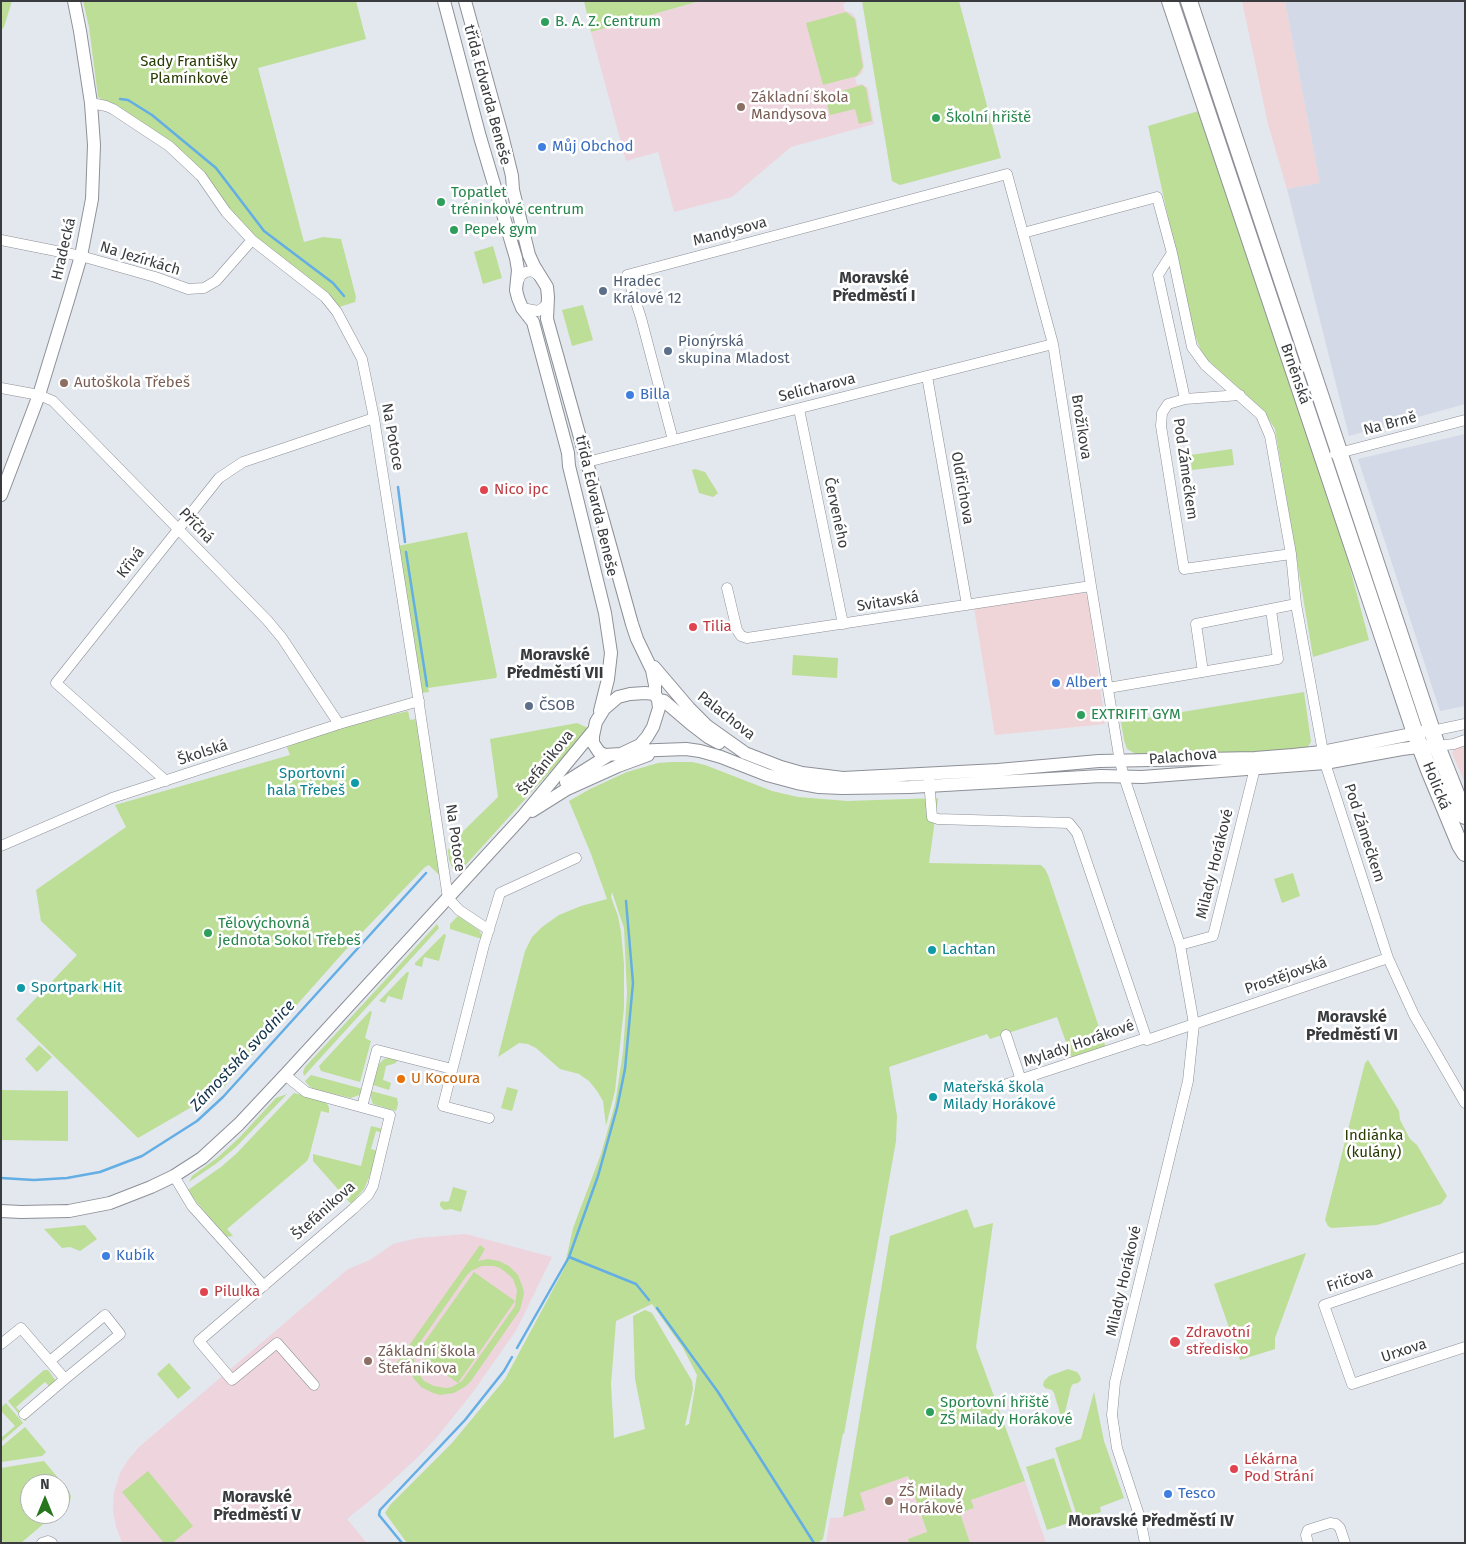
<!DOCTYPE html>
<html>
<head>
<meta charset="utf-8">
<style>
	body { margin:0 }
	#map { position:relative; width:1466px; height:1544px; overflow:hidden; background:#e3e7ee; font-family:"Fira Sans",sans-serif }
	canvas { display:block }
	.frame { position:absolute; inset:0; border:2px solid #393b3e; pointer-events:none }
	.north { position:absolute; left:20px; top:1474px; width:50px; height:50px; box-sizing:border-box; background:#fff; border:1px solid #b0b1b2; border-radius:50%; rotate:0deg; font-size:14px; font-weight:700; line-height:20px; text-align:center; color:#393b3e }
	.north::after { content:''; display:block; margin:auto; width:18px; height:22px; background:#27761e; clip-path:polygon(50% 0,100% 100%,50% 72%,0 100%) }
</style>
</head>
<body>
<div id="map">
<canvas width="1466" height="1544"></canvas>
<div class="frame"></div>
<div class="north">N</div>
</div>
<script>
const g = document.querySelector('canvas').getContext('2d');
g.lineJoin = 'round';
function fillPath(path, color) { g.fillStyle = color; g.fill(path, 'evenodd'); }
const toPath = rows => new Path2D(rows.map(r => 'M' + r).join(''));
function stroke(path, color, width, dash) { g.strokeStyle = color; g.lineWidth = width; g.lineCap = dash ? 'butt' : 'round'; g.setLineDash(dash || []); g.stroke(path); }
function drawText(font, color, halo, rows, align = 'center') {
  g.font = font + ' "Fira Sans",sans-serif'; g.lineWidth = 5; g.setLineDash([]); g.textBaseline = 'middle'; g.strokeStyle = halo; g.fillStyle = color; for (const [text, x, y, turn = 0] of rows) {
    g.save(); g.translate(x, y); g.rotate((+turn || 0) * Math.PI / 180); g.textAlign = isNaN(turn) ? turn : align; if (halo) g.strokeText(text, 0, 0); g.fillText(text, 0, 0); g.restore();
  }
}
fillPath(toPath([
	[1242,1,1285,1,1320,183,1287,189,1268,124],
	[1083,592,1088,596,1105,724,995,735,974,608],
	[1465,740,1465,783,1452,753,1458,742]
]), '#f0d5d8');
fillPath(toPath([
	[1285,1,1465,1,1465,404,1349,436,1287,189,1320,183],
	[1465,434,1465,706,1440,711,1358,459]
]), '#d3d9e7');
fillPath(toPath([
	[701,1,848,1,843,4,845,11,852,13,856,19,864,66,862,73,855,78,857,85,862,84,868,88,874,124,791,147,732,197,674,212,658,152,626,161,591,32],
	[466,1234,552,1257,517,1329,473,1392,437,1437,416,1459,379,1493,347,1519,367,1543,122,1543,116,1527,113,1511,114,1492,120,1473,128,1460,139,1447,348,1269,370,1260,393,1244,418,1238],
	[908,1476,927,1533,908,1539,909,1543,826,1543,830,1518,843,1517,859,1493],
	[1025,1481,1046,1543,970,1543,960,1513,974,1508,971,1500]
]), '#eed5dd');
fillPath(toPath([
	[1,1,12,1,4,27,1,30],
	[83,1,356,1,366,39,258,68,304,242,323,237,341,239,356,297,355,302,336,308,257,240,165,138,98,97,89,27],
	[584,1,700,1,591,32],
	[862,1,959,1,1001,158,900,185,892,181],
	[846,12,855,19,863,67,857,76,823,85,806,23],
	[862,85,866,88,872,121,859,124,855,109,830,115,825,96],
	[1202,110,1309,432,1328,501,1342,538,1369,640,1313,657,1275,429,1263,410,1203,356,1193,330,1148,126],
	[493,246,502,278,483,284,474,252],
	[583,305,593,340,572,346,562,310],
	[1232,449,1234,465,1192,470,1190,455],
	[695,469,705,472,718,493,713,497,699,493,692,470],
	[467,532,497,676,496,678,428,688,429,692,420,693,398,546],
	[793,655,838,658,837,678,792,675],
	[1304,692,1311,742,1307,748,1246,753,1136,754,1127,749,1124,740,1121,722],
	[408,711,410,720,416,719,440,876,429,865,425,867,350,945,221,1090,138,1138,16,1019,77,955,41,921,36,890,126,827,115,805,290,755,287,747,333,729],
	[577,723,588,728,584,734,461,870,453,869,449,860,448,851,450,844,498,797,490,739],
	[671,762,692,762,705,765,772,791,798,797,847,801,938,798,929,863,1041,865,1045,869,1048,875,1106,1048,1072,1059,1057,1017,990,1039,987,1034,889,1067,897,1116,896,1141,844,1434,843,1433,823,1539,818,1543,407,1543,385,1513,390,1505,452,1443,505,1379,564,1269,573,1228,601,1154,615,1104,623,1052,627,993,624,928,612,892,611,897,618,916,621,932,624,964,624,1008,615,1091,606,1126,603,1101,597,1091,589,1081,579,1074,560,1069,536,1048,528,1044,519,1043,498,1057,525,951,532,937,542,927,559,915,581,906,607,899,591,854,569,801,590,789,627,772,658,763],
	[652,1304,683,1348,697,1375,689,1424,685,1426,693,1389,692,1381,652,1313,645,1310,633,1316,635,1379,645,1429,614,1438,611,1384,616,1321],
	[1293,873,1300,896,1282,903,1274,879],
	[458,916,480,931,482,939,450,929,450,924],
	[437,924,439,928,304,1076,303,1072,305,1067],
	[444,934,446,935,439,961,424,957,422,967,415,965,415,963],
	[407,972,409,972,402,1000,388,996,385,1003,379,1001],
	[370,1011,372,1012,365,1038,371,1041,360,1082,321,1071,319,1066],
	[39,1045,52,1057,37,1072,25,1059],
	[388,1058,397,1060,396,1063,386,1066,383,1080,391,1083,389,1090,373,1085,379,1064,384,1059],
	[1368,1060,1399,1111,1400,1120,1410,1139,1417,1145,1447,1196,1441,1204,1387,1222,1377,1225,1331,1228,1328,1226,1325,1220,1365,1063],
	[311,1075,363,1089,359,1095,351,1098,316,1090,309,1086,305,1081],
	[507,1087,518,1090,512,1111,501,1108],
	[1,1090,68,1091,68,1141,1,1140],
	[371,1091,397,1098,398,1104,396,1111,373,1104,371,1098],
	[294,1093,325,1101,329,1107,329,1113,321,1111,309,1157,307,1161,227,1229,233,1236,226,1237,190,1194,188,1190,221,1167,236,1154],
	[287,1094,236,1147,217,1163,189,1182,192,1176,217,1158,239,1138,276,1098],
	[371,1126,383,1129,383,1133,376,1131,371,1149,378,1151,374,1166,364,1189,351,1204,313,1161,313,1154,361,1166],
	[453,1187,467,1191,461,1212,451,1209,444,1210,440,1206,440,1203,442,1201,446,1202,449,1201],
	[967,1209,974,1228,993,1223,976,1347,1025,1481,971,1500,974,1508,960,1513,970,1543,909,1543,908,1539,927,1532,908,1476,860,1493,865,1510,843,1517,890,1236],
	[85,1225,97,1239,80,1251,70,1247,62,1248,44,1229],
	[480,1245,485,1249,478,1261,488,1259,499,1261,509,1266,518,1275,523,1288,524,1294,520,1310,471,1381,466,1386,454,1393,440,1395,433,1393,421,1387,414,1379,409,1370,407,1361,396,1375,391,1371],
	[482,1266,494,1266,500,1268,509,1275,513,1279,517,1290,515,1306,462,1381,452,1387,446,1388,434,1386,424,1381,417,1371,414,1359,416,1348,467,1275,471,1271],
	[1306,1253,1275,1338,1275,1349,1240,1360,1214,1284],
	[474,1272,515,1301,458,1383,416,1354],
	[169,1363,191,1388,178,1399,157,1374],
	[1068,1369,1077,1372,1080,1376,1081,1380,1078,1383,1073,1384,1071,1387,1065,1412,1069,1419,1069,1424,1062,1427,1057,1426,1055,1422,1060,1413,1054,1393,1052,1390,1045,1388,1043,1385,1044,1381,1049,1376],
	[44,1370,48,1370,56,1381,51,1388,45,1382,16,1407,27,1420,25,1421,8,1401],
	[1094,1392,1104,1441,1124,1498,1100,1507,1101,1512,1078,1519,1055,1448,1081,1439],
	[6,1403,23,1423,1,1442,1,1438,15,1426,1,1411,1,1407],
	[25,1427,46,1452,42,1456,1,1462,1,1447],
	[1054,1458,1075,1521,1047,1530,1026,1467],
	[44,1461,69,1491,71,1496,70,1502,60,1510,60,1484,30,1484,30,1514,55,1514,21,1543,3,1543,1,1537,1,1468],
	[148,1471,193,1526,172,1543,164,1543,122,1492]
]), '#bdde96');
stroke(toPath([
	[120,99,128,100,152,115,216,168,264,231,333,283,344,296],
	[398,487,405,542],
	[406,552,427,686],
	[1,1178,34,1180,67,1178,100,1172,142,1156,197,1121,223,1097,426,873],
	[569,1257,636,1284,649,1300],
	[657,1308,718,1392,814,1543],
	[517,1348,569,1257,598,1176,617,1108,625,1069,633,983,626,901],
	[402,1543,379,1515,380,1510,465,1420,504,1371,512,1357]
]), '#63aee4', 2.5);
const minor = toPath([
	[91,103,106,106,113,109,169,146,201,176,226,212,252,240,325,297,337,312,362,359,374,418,417,691,448,898,459,910,489,930],
	[1023,233,1157,197,1172,253,1192,347,1205,365,1261,415,1270,436,1291,554,1296,604,1325,763,1388,958,1414,1015,1465,1103],
	[1,240,81,256,155,277,188,289,204,288,216,281,252,240],
	[1172,253,1158,275,1185,399],
	[517,284,521,275,526,272,532,271,541,277],
	[522,308,538,311,544,307,548,302],
	[927,376,967,605],
	[1,388,39,395,53,401,267,620,282,638,339,724],
	[1240,395,1185,399,1168,404,1162,413,1161,426,1184,569,1291,554],
	[799,409,843,624],
	[673,440,641,318,627,275,1007,174,1053,344,1091,586,1120,762,1124,777,1180,945,1194,1024,1188,1081,1115,1382,1112,1415,1117,1448,1140,1518,1145,1543],
	[1335,454,1465,420],
	[587,462,1053,344],
	[727,588,737,630,741,636,747,638,1091,586],
	[1203,672,1196,624,1296,604],
	[1108,688,1278,659,1271,610],
	[1432,731,1465,724],
	[1437,746,1454,744,1465,740],
	[929,780,932,817,938,819,1069,823,1077,833,1147,1040,1388,958],
	[166,781,56,683,219,478,243,462,374,418],
	[1,846,112,798,339,724,419,701],
	[1180,945,1213,936,1255,768],
	[1006,1035,1021,1080],
	[285,1075,306,1092,390,1115,373,1186,368,1195,353,1209,199,1341,232,1380,277,1343,314,1385],
	[1007,1084,1146,1038],
	[362,1107,377,1050,452,1069],
	[489,1118,443,1106,484,945,500,893,576,858],
	[174,1176,192,1206,264,1286],
	[1465,1257,1324,1305,1352,1384,1465,1347],
	[1,1344,21,1328,65,1379,120,1334,105,1315,50,1361],
	[24,1414,65,1379],
	[42,1543,48,1541,52,1543],
	[1308,1543,1306,1535,1308,1530,1330,1523,1336,1524,1340,1528,1345,1543]
]);
const tertiary = toPath([
	[444,1,480,137,516,258,518,270,516,290,518,298,522,308,533,322,568,453,569,466,605,613,611,653,608,679,600,711],
	[465,1,502,135,512,176,513,190,529,255,534,266,547,287,548,297,547,319,632,624,637,639,652,670,655,685,655,694,658,700,659,708,653,727,647,737,640,745,621,754,605,755,599,752,593,743,593,736,596,722,604,709,618,697,630,694,645,693,655,694],
	[1,495,39,395,69,297,81,256,92,199,94,145,91,103,80,31,74,1],
	[654,667,689,708,707,726,745,753,781,767,802,773,843,778,998,770,1099,761,1255,758,1293,755,1322,752,1422,732],
	[658,700,664,701,691,724,708,737,719,743],
	[631,751,686,749,700,751,721,757,767,775,797,783,819,787,842,788,910,787,1101,776,1142,777,1325,763,1402,749,1427,746],
	[566,782,609,755],
	[532,811,567,789,618,766,648,755],
	[1,1211,21,1212,69,1211,110,1203,151,1187,174,1176,202,1158,239,1124,285,1075,523,816,594,730]
]);
const primary = toPath([
	[1170,1,1415,733,1429,770,1460,845,1465,853],
	[1189,1,1437,746,1465,816]
]);
stroke(minor, '#8d9097', 11);
stroke(tertiary, '#8d9097', 14);
stroke(primary, '#8d9097', 18);
stroke(minor, '#fff', 10);
stroke(tertiary, '#fff', 12);
stroke(primary, '#fff', 16);
for (const [x, y, r, color] of [
	[545,22,5,"#2e9e5b"],
	[741,107,5,"#8d6e63"],
	[936,118,5,"#2e9e5b"],
	[542,147,5,"#3f7fe0"],
	[441,202,5,"#2e9e5b"],
	[454,230,5,"#2e9e5b"],
	[603,291,5,"#5c6f8a"],
	[668,351,5,"#5c6f8a"],
	[64,383,5,"#8d6e63"],
	[630,395,5,"#3f7fe0"],
	[484,490,5,"#e0444e"],
	[693,627,5,"#e0444e"],
	[1056,683,5,"#3f7fe0"],
	[529,706,5,"#5c6f8a"],
	[1081,715,5,"#2e9e5b"],
	[355,783,5,"#0f9aa8"],
	[208,933,5,"#2e9e5b"],
	[932,950,5,"#0f9aa8"],
	[21,988,5,"#0f9aa8"],
	[401,1079,5,"#e8710a"],
	[933,1097,5,"#0f9aa8"],
	[106,1256,5,"#3f7fe0"],
	[204,1292,5,"#e0444e"],
	[1175,1342,6,"#e0444e"],
	[368,1361,5,"#8d6e63"],
	[930,1412,5,"#2e9e5b"],
	[1234,1469,5,"#e0444e"],
	[1168,1494,5,"#3f7fe0"],
	[889,1501,5,"#8d6e63"]
]) { const dot = new Path2D(); dot.arc(x, y, r, 0, 2 * Math.PI); g.fillStyle = color; g.fill(dot); stroke(dot, '#fff', 2); }
drawText('15px', '#27864d', '#fff', [
	["B. A. Z. Centrum",555,22],
	["Školní hřiště",946,118],
	["Topatlet",451,193],
	["tréninkové centrum",451,210],
	["Pepek gym",464,230],
	["EXTRIFIT GYM",1091,715],
	["Tělovýchovná",218,924],
	["jednota Sokol Třebeš",218,941],
	["Sportovní hřiště",940,1403],
	["ZŠ Milady Horákové",940,1420]
], 'left');
drawText('15px', '#273c02', '#fff', [
	["Sady Františky",189,62],
	["Plamínkové",189,79],
	["Indiánka",1374,1136],
	["(kulány)",1374,1153]
]);
drawText('15px', '#393b3e', '#fff', [
	["třída Edvarda Beneše",487,95,75],
	["Mandysova",730,232,-15],
	["Hradecká",64,249,-77],
	["Na Jezírkách",140,259,17],
	["Brněnská",1295,374,71],
	["Selicharova",817,388,-14],
	["Na Brně",1390,424,-15],
	["Brožíkova",1081,427,81],
	["Na Potoce",392,437,80],
	["Pod Zámečkem",1185,469,82],
	["Oldřichova",962,488,80],
	["třída Edvarda Beneše",596,506,77],
	["Červeného",836,513,78],
	["Příčná",196,526,46],
	["Křivá",131,563,-52],
	["Svitavská",888,602,-9],
	["Palachova",726,716,38],
	["Školská",203,753,-18],
	["Palachova",1183,757,-5],
	["Štefánikova",546,763,-51],
	["Holická",1436,786,68],
	["Pod Zámečkem",1364,833,72],
	["Na Potoce",455,838,82],
	["Milady Horákové",1215,864,-76],
	["Prostějovská",1286,976,-19],
	["Mylady Horákové",1079,1044,-19],
	["Štefánikova",324,1211,-42],
	["Fričova",1350,1280,-19],
	["Milady Horákové",1124,1281,-77],
	["Urxova",1404,1351,-18]
]);
drawText('15px', '#785e54', '#fff', [
	["Základní škola",751,98],
	["Mandysova",751,115],
	["Autoškola Třebeš",74,383],
	["Základní škola",378,1352],
	["Štefánikova",378,1369],
	["ZŠ Milady",899,1492],
	["Horákové",899,1509]
], 'left');
drawText('15px', '#366cbe', '#fff', [
	["Můj Obchod",552,147],
	["Billa",640,395],
	["Albert",1066,683],
	["Kubík",116,1256],
	["Tesco",1178,1494]
], 'left');
drawText('15px', '#4e5e75', '#fff', [
	["Hradec",613,282],
	["Králové 12",613,299],
	["Pionýrská",678,342],
	["skupina Mladost",678,359],
	["ČSOB",539,706]
], 'left');
drawText('15px', '#be3a42', '#fff', [
	["Nico ipc",494,490],
	["Tilia",703,627],
	["Pilulka",214,1292],
	["Zdravotní",1186,1333],
	["středisko",1186,1350],
	["Lékárna",1244,1460],
	["Pod Strání",1244,1477]
], 'left');
drawText('15px', '#0d838f', '#fff', [
	["Sportovní",345,774,"right"],
	["hala Třebeš",345,791,"right"],
	["Lachtan",942,950],
	["Sportpark Hit",31,988],
	["Mateřská škola",943,1088],
	["Milady Horákové",943,1105]
], 'left');
drawText('15px', '#c56008', '#fff', [
	["U Kocoura",411,1079]
], 'left');
drawText('bold 16px', '#393b3e', '#fff', [
	["Moravské",874,279],
	["Předměstí I",874,297],
	["Moravské",555,656],
	["Předměstí VII",555,674],
	["Moravské",1352,1018],
	["Předměstí VI",1352,1036],
	["Moravské",257,1498],
	["Předměstí V",257,1516],
	["Moravské Předměstí IV",1151,1522]
]);
drawText('italic 16px', '#123349', '#fff', [
	["Zámostská svodnice",243,1056,-47]
]);
</script>
</body>
</html>
